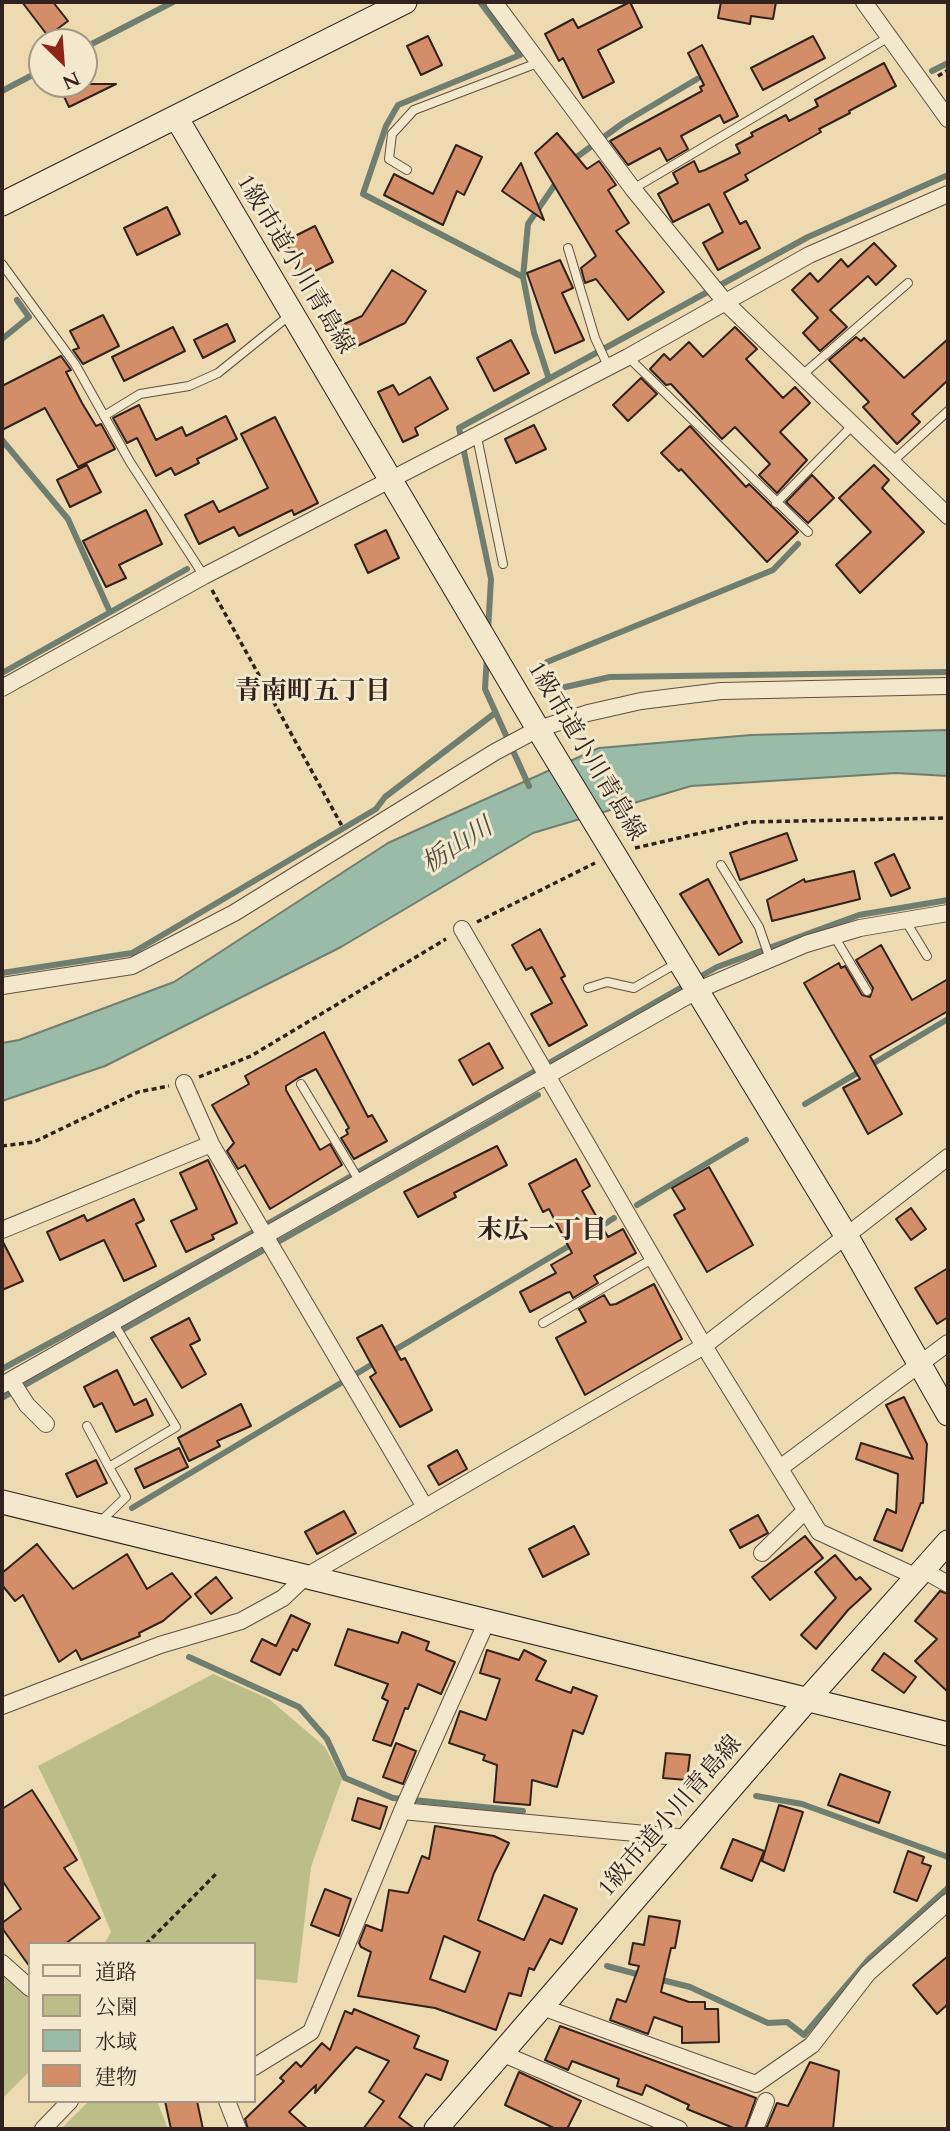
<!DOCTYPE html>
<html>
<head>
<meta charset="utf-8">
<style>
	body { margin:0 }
	#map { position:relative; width:950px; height:2131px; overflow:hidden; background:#eddab0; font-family:Cardo,"Noto Serif JP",serif }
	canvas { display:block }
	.frame { position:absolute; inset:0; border:4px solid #31221d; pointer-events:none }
	.legend { position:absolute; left:28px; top:1942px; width:228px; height:161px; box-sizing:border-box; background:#f3e7cc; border:2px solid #a59886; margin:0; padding:9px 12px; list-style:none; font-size:21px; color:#31221d }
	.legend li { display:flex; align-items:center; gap:14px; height:35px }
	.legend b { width:35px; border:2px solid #a59886 }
	.north { position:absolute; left:28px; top:28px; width:70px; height:70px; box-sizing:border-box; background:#f3e7cc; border:2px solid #a59886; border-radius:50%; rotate:155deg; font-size:19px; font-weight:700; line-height:28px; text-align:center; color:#31221d }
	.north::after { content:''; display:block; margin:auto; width:24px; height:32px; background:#8f2418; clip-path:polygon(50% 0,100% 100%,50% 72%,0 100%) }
</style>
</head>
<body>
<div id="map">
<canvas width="950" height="2131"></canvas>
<div class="frame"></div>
<ul class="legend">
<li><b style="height:9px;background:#f3e7cc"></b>道路</li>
<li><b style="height:19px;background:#bbbe89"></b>公園</li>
<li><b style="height:19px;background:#9abba8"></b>水域</li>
<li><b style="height:19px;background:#d38d69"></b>建物</li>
</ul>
<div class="north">N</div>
</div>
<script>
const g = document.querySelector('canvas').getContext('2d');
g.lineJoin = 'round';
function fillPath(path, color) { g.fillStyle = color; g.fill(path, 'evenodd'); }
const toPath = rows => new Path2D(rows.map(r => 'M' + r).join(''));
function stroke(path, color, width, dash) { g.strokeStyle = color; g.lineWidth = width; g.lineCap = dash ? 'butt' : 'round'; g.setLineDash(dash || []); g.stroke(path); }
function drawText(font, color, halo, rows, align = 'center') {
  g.font = font + ' Cardo,"Noto Serif JP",serif'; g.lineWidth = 6; g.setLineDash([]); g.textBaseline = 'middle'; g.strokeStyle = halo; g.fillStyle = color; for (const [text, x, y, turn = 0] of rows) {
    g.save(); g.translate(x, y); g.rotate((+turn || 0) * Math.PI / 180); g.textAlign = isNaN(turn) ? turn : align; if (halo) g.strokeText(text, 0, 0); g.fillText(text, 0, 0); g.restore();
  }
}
fillPath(toPath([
	[213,1674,269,1699,325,1747,342,1779,311,1867,297,1983,254,1979,254,1944,104,1944,111,1932,75,1843,38,1766],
	[2,1972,30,1998,30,2071,2,2099],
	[89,2101,157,2101,168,2129,61,2129]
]), '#bbbe89');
const water = toPath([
	[948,730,948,776,896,773,691,786,533,833,341,947,105,1066,2,1101,2,1043,19,1040,174,982,388,843,599,748,751,735,948,730]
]);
fillPath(water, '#9abba8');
stroke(water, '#707e70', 2);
stroke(toPath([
	[480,2,520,55,398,105,386,126,363,194,523,277],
	[84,48,173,2],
	[932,71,948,63],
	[2,91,42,70],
	[570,162,623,123,697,79],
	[2,339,29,317,17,300],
	[549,379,534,333,523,277,528,224,558,180],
	[2,440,68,519,110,612],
	[488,631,491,579,459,428,808,237,948,175],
	[487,656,485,689,529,786],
	[547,662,773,570,798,544],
	[2,673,187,569],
	[552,690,610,677,948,672],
	[2,973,132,953,376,809,385,797,495,713],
	[805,1104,948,1019],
	[637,1205,746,1140],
	[595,1230,614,1218],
	[388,1354,574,1243],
	[2,1369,250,1234,717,967,859,915,948,900],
	[2,1398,538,1095],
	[132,1508,376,1362],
	[189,1657,299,1707,327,1739,345,1778,393,1798,523,1811],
	[756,1796,802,1804,948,1857],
	[607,1966,644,1976],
	[658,1979,690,1987,768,2023,787,2022,804,2035,869,1959,948,1888]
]), '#707e70', 6);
const building = toPath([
	[22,2,53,2,68,21,48,36,22,2],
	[630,2,642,27,598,50,614,82,583,98,563,58,559,61,545,34,573,19,578,28,630,2],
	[721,2,776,2,773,19,751,16,750,24,718,18,721,2],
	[428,36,442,65,421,75,407,46,428,36],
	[813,36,825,58,763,90,751,68,813,36],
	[702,45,738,116,724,123,720,115,681,136,688,149,667,161,660,148,628,165,610,141,702,91,700,87,704,85,688,53,702,45],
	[884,63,896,86,849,111,850,113,819,129,821,132,745,175,748,180,724,193,740,224,746,221,760,248,718,270,703,243,723,232,709,204,673,222,658,194,678,183,673,173,694,161,699,172,705,170,740,153,736,145,753,136,751,133,786,115,789,121,818,106,815,100,884,63],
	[58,84,116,84,69,107,58,84],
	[557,133,587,169,599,161,609,175,616,185,608,190,629,223,616,231,664,292,628,320,596,279,585,283,581,268,596,256,535,153,557,133],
	[456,145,482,157,464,195,457,191,443,225,384,195,394,174,433,194,456,145],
	[521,163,544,220,502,191,521,163],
	[167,207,180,234,137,255,124,228,167,207],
	[315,226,333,262,303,277,285,241,315,226],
	[874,243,896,266,876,285,868,276,830,310,847,327,820,351,803,333,818,318,792,290,810,273,818,282,841,259,848,267,874,243],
	[560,260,573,288,562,293,584,340,555,353,527,273,560,260],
	[392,270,426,291,405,323,353,348,342,325,362,316,392,270],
	[103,315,119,346,83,364,73,350,79,348,70,331,103,315],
	[227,324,235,341,203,358,194,340,227,324],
	[173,327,185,351,124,381,112,357,173,327],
	[735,327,757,349,746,359,783,398,795,387,810,403,780,432,807,460,777,493,759,475,770,464,735,427,722,439,671,384,666,385,650,369,664,354,670,360,689,342,703,357,735,327],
	[856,337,861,341,864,338,904,378,948,339,948,380,912,414,920,422,897,444,863,407,869,402,829,360,856,337],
	[511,340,529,373,494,391,477,358,511,340],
	[61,356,71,370,66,372,82,403,96,426,101,424,115,449,78,467,45,408,2,430,2,386,61,356],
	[430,377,448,409,415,428,418,435,403,442,378,392,393,385,399,395,430,377],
	[641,378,657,394,628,421,613,405,641,378],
	[139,405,156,440,182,427,186,436,226,416,237,439,197,459,199,463,175,475,171,468,156,476,137,438,127,443,113,418,139,405],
	[275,417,318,503,294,515,292,510,239,536,234,527,199,544,185,515,213,501,219,512,268,488,241,434,275,417],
	[534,425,546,449,516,463,505,439,534,425],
	[690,426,746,487,749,484,798,532,767,562,681,469,679,471,661,453,690,426],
	[87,465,101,492,70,507,57,480,87,465],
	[874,465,889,480,882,488,924,532,860,593,836,565,871,532,839,498,874,465],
	[812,475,834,498,808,523,786,502,812,475],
	[146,510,162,544,119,565,126,578,106,587,83,541,146,510],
	[386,530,399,558,368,573,355,545,386,530],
	[787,833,797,860,740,880,730,853,787,833],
	[894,854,910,888,891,896,875,863,894,854],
	[854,871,860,899,772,921,767,900,804,879,805,882,854,871],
	[708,879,742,942,719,955,680,894,708,879],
	[540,929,565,976,561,978,587,1025,549,1046,531,1014,552,1003,532,967,526,970,512,945,540,929],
	[881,945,912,1000,948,979,948,1011,870,1056,902,1114,868,1134,843,1088,860,1079,804,983,839,963,841,968,845,966,862,995,870,997,873,988,856,960,881,945],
	[324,1032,368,1117,372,1115,387,1141,354,1159,341,1138,348,1134,346,1130,349,1128,316,1069,298,1078,286,1086,286,1090,320,1150,330,1144,342,1165,270,1209,245,1165,238,1169,227,1151,234,1143,212,1105,249,1084,245,1076,324,1032],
	[489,1043,503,1068,473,1085,459,1060,489,1043],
	[497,1146,507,1165,454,1193,456,1197,418,1217,404,1192,497,1146],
	[576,1159,590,1186,582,1191,608,1237,623,1229,636,1253,594,1276,598,1283,573,1298,570,1292,566,1293,530,1312,520,1292,556,1273,551,1265,572,1253,549,1209,543,1212,529,1184,576,1159],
	[208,1160,237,1223,212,1235,214,1239,186,1252,171,1221,197,1209,180,1173,208,1160],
	[709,1167,753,1245,707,1272,674,1215,685,1209,672,1188,709,1167],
	[134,1199,144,1220,136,1224,156,1266,124,1281,104,1240,60,1260,47,1232,84,1215,87,1221,134,1199],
	[911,1208,926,1229,911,1240,896,1219,911,1208],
	[2,1240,23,1281,2,1290,2,1240],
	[948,1268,948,1317,937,1324,915,1288,948,1268],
	[654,1284,682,1339,585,1395,556,1338,586,1322,579,1309,604,1295,610,1305,616,1304,654,1284],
	[189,1318,200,1340,190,1345,206,1374,182,1388,151,1338,189,1318],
	[382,1325,401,1360,405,1358,432,1410,400,1427,370,1377,376,1373,357,1338,382,1325],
	[117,1370,134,1405,146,1399,153,1415,116,1432,102,1403,94,1407,84,1387,117,1370],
	[904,1397,927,1444,923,1503,921,1503,902,1551,874,1540,887,1509,896,1513,898,1474,856,1459,861,1443,913,1459,886,1405,904,1397],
	[241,1404,251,1426,217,1441,220,1446,189,1461,178,1438,241,1404],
	[179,1448,188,1467,144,1488,135,1469,179,1448],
	[457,1450,467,1469,439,1485,428,1466,457,1450],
	[96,1460,107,1483,77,1497,66,1474,96,1460],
	[344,1511,356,1533,317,1554,305,1532,344,1511],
	[758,1515,768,1533,740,1548,730,1530,758,1515],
	[574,1526,589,1554,543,1577,529,1549,574,1526],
	[805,1536,823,1558,770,1600,752,1577,805,1536],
	[37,1544,73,1589,127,1554,147,1589,172,1573,191,1597,163,1621,139,1633,140,1636,81,1660,76,1650,59,1662,23,1595,15,1601,2,1585,2,1573,37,1544],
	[835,1555,856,1580,860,1577,871,1589,848,1610,816,1649,801,1635,836,1598,815,1572,835,1555],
	[216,1577,232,1598,211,1614,195,1594,216,1577],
	[940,1591,948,1594,948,1692,915,1661,937,1639,915,1621,940,1591],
	[291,1615,310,1624,297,1651,293,1649,280,1675,251,1661,262,1639,276,1646,291,1615],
	[348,1629,398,1643,402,1632,429,1642,426,1650,455,1662,441,1694,418,1684,408,1709,405,1708,391,1746,373,1740,388,1701,382,1698,388,1684,335,1665,348,1629],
	[487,1650,519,1660,524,1650,546,1661,536,1680,571,1693,573,1687,597,1696,583,1734,573,1730,557,1787,532,1780,530,1805,494,1802,497,1765,483,1760,485,1755,449,1743,460,1711,486,1720,500,1679,480,1673,487,1650],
	[884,1653,916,1677,904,1693,872,1670,884,1653],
	[396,1743,416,1751,403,1784,383,1777,396,1743],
	[666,1753,690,1755,687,1780,663,1778,666,1753],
	[840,1774,890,1792,879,1823,828,1805,840,1774],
	[32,1790,77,1860,64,1868,100,1918,65,1944,30,1944,30,1967,2,1928,2,1923,21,1909,2,1880,2,1809,32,1790],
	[358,1798,387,1807,380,1829,352,1820,358,1798],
	[779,1805,803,1812,784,1871,762,1861,779,1805],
	[435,1826,494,1836,509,1843,494,1873,478,1920,524,1940,544,1895,577,1909,562,1944,550,1939,534,1970,529,1968,521,1996,509,1993,496,2030,435,2008,358,1996,371,1952,361,1947,359,1943,366,1925,382,1931,389,1890,408,1893,422,1856,429,1859,435,1826],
	[444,1936,480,1952,465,1992,430,1979,444,1936],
	[733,1839,764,1851,752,1881,721,1868,733,1839],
	[908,1851,924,1857,922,1863,931,1866,917,1901,894,1892,908,1851],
	[325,1889,351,1899,339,1936,311,1925,325,1889],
	[649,1916,680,1921,675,1948,671,1948,661,1992,689,2002,705,2002,705,2009,718,2009,719,2042,682,2043,682,2027,654,2017,648,2034,610,2020,617,1999,626,2002,639,1966,629,1964,633,1943,644,1945,649,1916],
	[948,1956,948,2004,937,2014,913,1985,948,1956],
	[354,2009,419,2036,414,2048,448,2061,441,2080,426,2074,399,2117,415,2129,363,2129,384,2101,369,2092,389,2061,356,2047,315,2093,316,2085,289,2112,308,2129,248,2129,245,2119,284,2081,280,2078,296,2062,301,2067,322,2043,330,2050,345,2011,352,2014,354,2009],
	[560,2026,756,2098,745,2129,736,2129,687,2109,689,2105,646,2085,642,2095,617,2086,619,2079,572,2061,568,2070,545,2060,560,2026],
	[810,2062,839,2071,833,2129,766,2129,777,2103,788,2106,810,2062],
	[519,2072,581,2101,567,2129,556,2129,505,2105,519,2072],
	[165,2101,197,2101,203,2129,171,2129,165,2101]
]);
fillPath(building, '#d38d69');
stroke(building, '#31221d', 2);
const lane = toPath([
	[407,170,389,159,392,134,414,110,540,62],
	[633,189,889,37],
	[568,248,595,338,608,366],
	[2,264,75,364,130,462,204,576],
	[628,357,808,532],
	[801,376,908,283],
	[104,416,140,394,189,386,218,373,290,315],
	[477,437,503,564],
	[892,462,948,411],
	[776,503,853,425],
	[721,865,759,927,770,959],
	[905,920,927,956],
	[834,936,867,991],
	[588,988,607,982,634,988,677,963],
	[301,1084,360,1182],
	[543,1323,652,1259],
	[87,1426,109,1467],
	[101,1521,126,1497,109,1467,176,1427,113,1322]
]);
const street = toPath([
	[494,2,633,189,726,303,948,516],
	[864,2,948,119],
	[2,688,204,576,628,357,809,255,948,194],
	[462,929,704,1346,819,1532,917,1577],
	[2,986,132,966,234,913,495,752,538,729,588,713,641,701,721,691,948,686],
	[184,1083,211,1144,425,1507],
	[2,1230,211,1144],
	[11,1380,27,1405,46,1424],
	[2,1385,698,990,806,944,860,928,948,913],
	[780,1468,948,1343],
	[762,1553,806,1510],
	[923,1570,948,1584],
	[2,1706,160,1645,241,1621,283,1598,305,1577,704,1346,948,1157],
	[402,1811,688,1838],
	[2,1963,30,1988],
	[542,2007,756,2084,812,2045,868,1973,948,1902],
	[501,2053,679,2129],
	[254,2067,311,2032,402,1811,487,1621],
	[227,2101,238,2129],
	[43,2129,70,2101],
	[755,2129,766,2101]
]);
const secondary = toPath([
	[176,117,538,729,847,1237,948,1414],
	[2,204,405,2],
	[2,1502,948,1734],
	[436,2129,807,1700,948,1542]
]);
stroke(lane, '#605042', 10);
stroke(street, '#605042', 18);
stroke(secondary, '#31221d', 25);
stroke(toPath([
	[938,76,948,70],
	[212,590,342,826],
	[635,848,749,822,948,818],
	[477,922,595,863],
	[199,1077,251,1056,446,939],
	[2,1146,34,1142,138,1092,169,1086],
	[146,1944,218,1872]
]), '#31221d', 3.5, [5, 3.5]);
stroke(lane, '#f3e7cc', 8);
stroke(street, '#f3e7cc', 16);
stroke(secondary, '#f3e7cc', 23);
drawText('24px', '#31221d', '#f3e7cc', [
	["1級市道小川青島線",294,265,59],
	["1級市道小川青島線",585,752,59],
	["1級市道小川青島線",671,1817,-49]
]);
drawText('bold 26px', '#31221d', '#f3e7cc', [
	["青南町五丁目",313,693],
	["末広一丁目",542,1232]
]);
drawText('italic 26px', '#505047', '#f3e7cc', [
	["栃山川",458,847,-33]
]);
</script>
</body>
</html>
